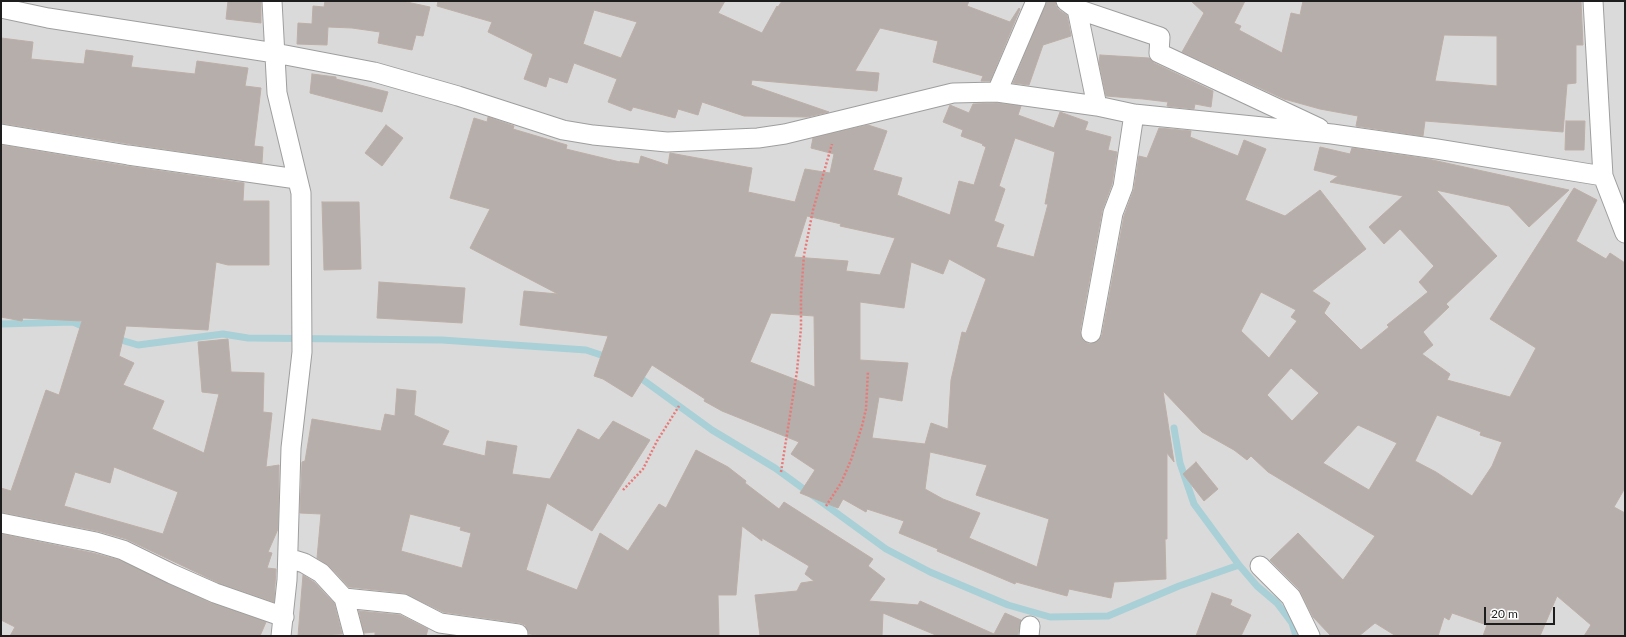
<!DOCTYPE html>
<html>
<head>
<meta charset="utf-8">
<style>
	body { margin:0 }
	#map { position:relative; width:1626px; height:637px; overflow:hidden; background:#ede9e4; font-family:Lato,sans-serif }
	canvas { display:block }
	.frame { position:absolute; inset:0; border:2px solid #1d1d1d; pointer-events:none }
	.scale { position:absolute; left:1484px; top:607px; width:71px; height:18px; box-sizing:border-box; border:2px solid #1d1d1d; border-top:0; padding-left:5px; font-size:12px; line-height:14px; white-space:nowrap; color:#1d1d1d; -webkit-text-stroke:3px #fff; paint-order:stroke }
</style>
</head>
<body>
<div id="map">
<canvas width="1626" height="637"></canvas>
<div class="frame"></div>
<div class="scale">20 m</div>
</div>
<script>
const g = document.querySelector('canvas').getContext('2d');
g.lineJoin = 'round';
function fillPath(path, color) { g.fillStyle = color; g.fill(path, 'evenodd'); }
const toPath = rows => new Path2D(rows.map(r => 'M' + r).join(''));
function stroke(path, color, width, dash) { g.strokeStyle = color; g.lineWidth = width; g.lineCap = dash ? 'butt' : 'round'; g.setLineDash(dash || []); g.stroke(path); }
fillPath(toPath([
	[1,1,1625,1,1625,636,1,636]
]), '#dbdada');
stroke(toPath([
	[1,324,73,322,89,329],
	[114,338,138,345,223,334,248,338,442,340,586,350,610,358],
	[635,374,712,430,775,468,886,549,930,572,1008,605,1050,617,1108,616,1179,586,1239,565,1257,586,1277,603,1292,623,1296,636],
	[1174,428,1180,463,1194,504,1239,565]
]), '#a9d0d6', 7);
const building = toPath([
	[228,1,261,1,261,23,226,19,228,1],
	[325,1,402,1,430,7,423,36,416,35,412,50,378,43,380,32,352,28,328,27,327,45,297,44,298,23,312,24,313,6,324,7,325,1],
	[438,1,725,1,718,13,762,33,777,6,778,7,782,1,969,1,967,6,1010,22,1019,8,1020,9,990,81,981,81,983,76,933,62,938,41,880,28,855,71,879,73,877,91,752,80,751,85,829,112,807,117,744,116,702,102,698,115,678,109,675,118,633,107,631,111,608,102,617,79,574,63,567,83,549,77,546,87,524,79,533,54,488,32,492,22,437,6,438,1],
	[594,10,637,22,621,58,583,44,594,10],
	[1047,1,1055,1,1056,6,1059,10,1067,15,1071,36,1043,45,1029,85,1013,83,1047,1],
	[1191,1,1245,1,1234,23,1241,26,1239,30,1282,53,1291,13,1300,15,1303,1,1581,1,1583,45,1576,45,1576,83,1567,84,1563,132,1425,121,1423,136,1356,126,1358,116,1320,109,1284,99,1182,52,1204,13,1191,1],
	[1444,35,1497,36,1497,86,1435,81,1444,35],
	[1,38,33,42,31,59,84,64,86,50,133,56,131,67,195,74,197,61,248,68,245,86,261,88,254,146,263,147,262,163,130,144,1,123,1,38],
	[1100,55,1149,58,1154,63,1213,91,1211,107,1195,104,1194,109,1167,106,1168,102,1143,99,1106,96,1099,62,1100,55],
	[312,74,336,77,336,79,388,92,382,112,310,93,312,74],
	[996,103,1021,106,1018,115,1054,128,1060,112,1088,122,1085,130,1111,137,1108,150,1117,152,1112,184,1102,211,1080,331,1081,336,1084,341,1089,344,1095,343,1099,340,1102,335,1124,216,1134,189,1139,156,1147,158,1159,128,1191,131,1190,137,1238,156,1244,140,1266,149,1245,200,1285,216,1320,190,1366,249,1312,291,1330,303,1324,313,1361,350,1389,327,1387,325,1428,292,1419,282,1434,266,1400,229,1384,244,1369,227,1403,196,1330,182,1338,176,1314,170,1320,147,1350,154,1352,148,1428,159,1569,190,1529,227,1509,206,1436,190,1497,256,1446,304,1449,307,1423,332,1433,345,1422,354,1450,374,1447,380,1510,397,1536,348,1490,319,1574,188,1597,200,1576,241,1606,259,1610,253,1625,263,1625,488,1614,507,1625,513,1625,636,1584,636,1591,625,1557,596,1540,636,1483,636,1487,625,1452,613,1449,620,1444,617,1438,636,1396,636,1375,623,1359,636,1331,636,1313,617,1299,589,1270,560,1298,533,1343,580,1375,536,1268,472,1251,456,1247,460,1234,450,1202,432,1163,391,1174,462,1167,453,1167,539,1165,539,1166,579,1114,582,1111,598,1069,589,1067,596,1016,582,1015,584,937,551,938,549,899,533,904,521,867,509,866,512,843,499,838,508,800,493,815,470,791,454,799,442,722,411,704,401,705,399,652,365,632,397,603,379,594,376,608,336,520,325,524,291,558,294,470,248,490,209,450,198,474,118,487,122,488,117,514,126,513,129,567,145,566,149,620,162,620,161,639,164,641,156,668,165,670,153,752,168,748,192,795,202,805,169,830,173,834,154,811,148,813,138,868,125,887,131,873,170,902,178,897,195,950,215,959,181,974,185,986,147,982,145,983,144,961,136,963,130,943,122,950,105,969,113,973,104,996,103],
	[1015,138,1055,152,1045,204,1048,204,1034,257,996,247,1004,225,994,221,1005,189,999,186,1015,138],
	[807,216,841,224,840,226,895,238,880,275,846,271,848,261,794,257,807,216],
	[949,259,986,279,966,333,962,332,951,380,948,429,931,423,925,444,872,438,879,397,902,401,908,363,860,360,860,302,904,308,911,262,943,274,949,259],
	[1261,292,1296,310,1291,317,1297,321,1269,358,1241,331,1261,292],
	[771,313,814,316,815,387,750,362,771,313],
	[1291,368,1319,393,1292,421,1267,395,1291,368],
	[1437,415,1481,432,1480,435,1502,442,1492,466,1472,496,1436,472,1415,461,1437,415],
	[1358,425,1397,443,1369,490,1323,463,1358,425],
	[930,452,987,465,976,495,1049,519,1037,567,969,538,980,513,943,499,925,489,930,452],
	[1566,121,1585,121,1584,150,1565,150,1566,121],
	[386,125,403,138,382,166,365,153,386,125],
	[1,145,126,166,244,183,243,201,269,201,269,265,228,265,216,262,208,330,126,326,119,356,134,363,123,385,164,401,152,429,204,453,219,394,202,392,198,342,228,339,231,372,264,373,263,412,272,413,266,467,279,465,278,529,268,552,272,553,267,568,276,569,274,602,219,583,126,539,98,531,1,512,1,488,11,491,46,390,59,395,82,321,23,318,22,321,1,317,1,145],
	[114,467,178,492,163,534,64,506,75,472,110,483,114,467],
	[322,202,359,202,361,269,324,270,322,202],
	[379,282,465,288,462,323,377,318,379,282],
	[397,389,416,391,414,415,449,431,442,445,485,456,487,441,517,446,512,474,550,479,578,429,599,440,613,421,650,440,592,531,547,503,526,570,577,590,600,533,628,551,659,504,666,508,696,450,728,467,746,481,745,483,779,509,784,502,873,559,868,566,885,579,869,601,918,605,920,601,994,634,1005,613,1021,620,1018,634,1017,636,938,636,883,613,882,636,760,636,755,595,797,591,801,583,814,581,805,574,809,566,762,538,762,541,742,526,736,595,718,595,719,636,545,636,529,634,525,625,520,623,443,612,404,593,349,587,329,566,317,558,321,514,300,513,302,462,305,461,312,419,381,431,385,414,395,416,397,389],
	[410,514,461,527,460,530,471,533,462,568,401,551,410,514],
	[1196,462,1218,489,1204,501,1183,474,1196,462],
	[1,534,93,553,119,560,211,603,266,622,260,636,10,636,15,627,1,620,1,534],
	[303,575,314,582,334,603,342,634,298,636,303,575],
	[1212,593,1232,600,1230,605,1251,615,1241,636,1196,636,1212,593],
	[359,611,400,615,428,629,426,636,375,636,375,632,364,633,359,611]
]);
fillPath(building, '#b6aeaa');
stroke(building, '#bdafa8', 1);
const street = toPath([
	[272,1,277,93,301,193,302,352,291,448,287,580,281,636],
	[1066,1,1077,9,1160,37,1159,53,1319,128],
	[1593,1,1603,176,1625,233],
	[1,8,48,18,275,53,374,72,458,96,563,130,593,135,667,142,758,138,785,134,953,93,997,92,1097,106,1134,114,1332,134,1437,149,1603,176],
	[1077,9,1097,106],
	[997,92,1036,1],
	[1,134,128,155,297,179],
	[1091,333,1113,213,1123,187,1134,114],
	[1,523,96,542,123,550,172,574,215,593,284,617],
	[288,558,304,563,321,573,344,598,354,636],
	[1260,566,1291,597,1310,636],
	[344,598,403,604,440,623,518,634,518,636],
	[1029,636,1030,626]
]);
stroke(street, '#9e9e9e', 21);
stroke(toPath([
	[781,472,797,371,801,328,801,295,804,255,813,210,832,144],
	[623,490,643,469,657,441,679,406],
	[826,506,841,483,851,460,862,426,866,409,868,371]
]), '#e97979', 2.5, [2, 2]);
stroke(street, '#fff', 19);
</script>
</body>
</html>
